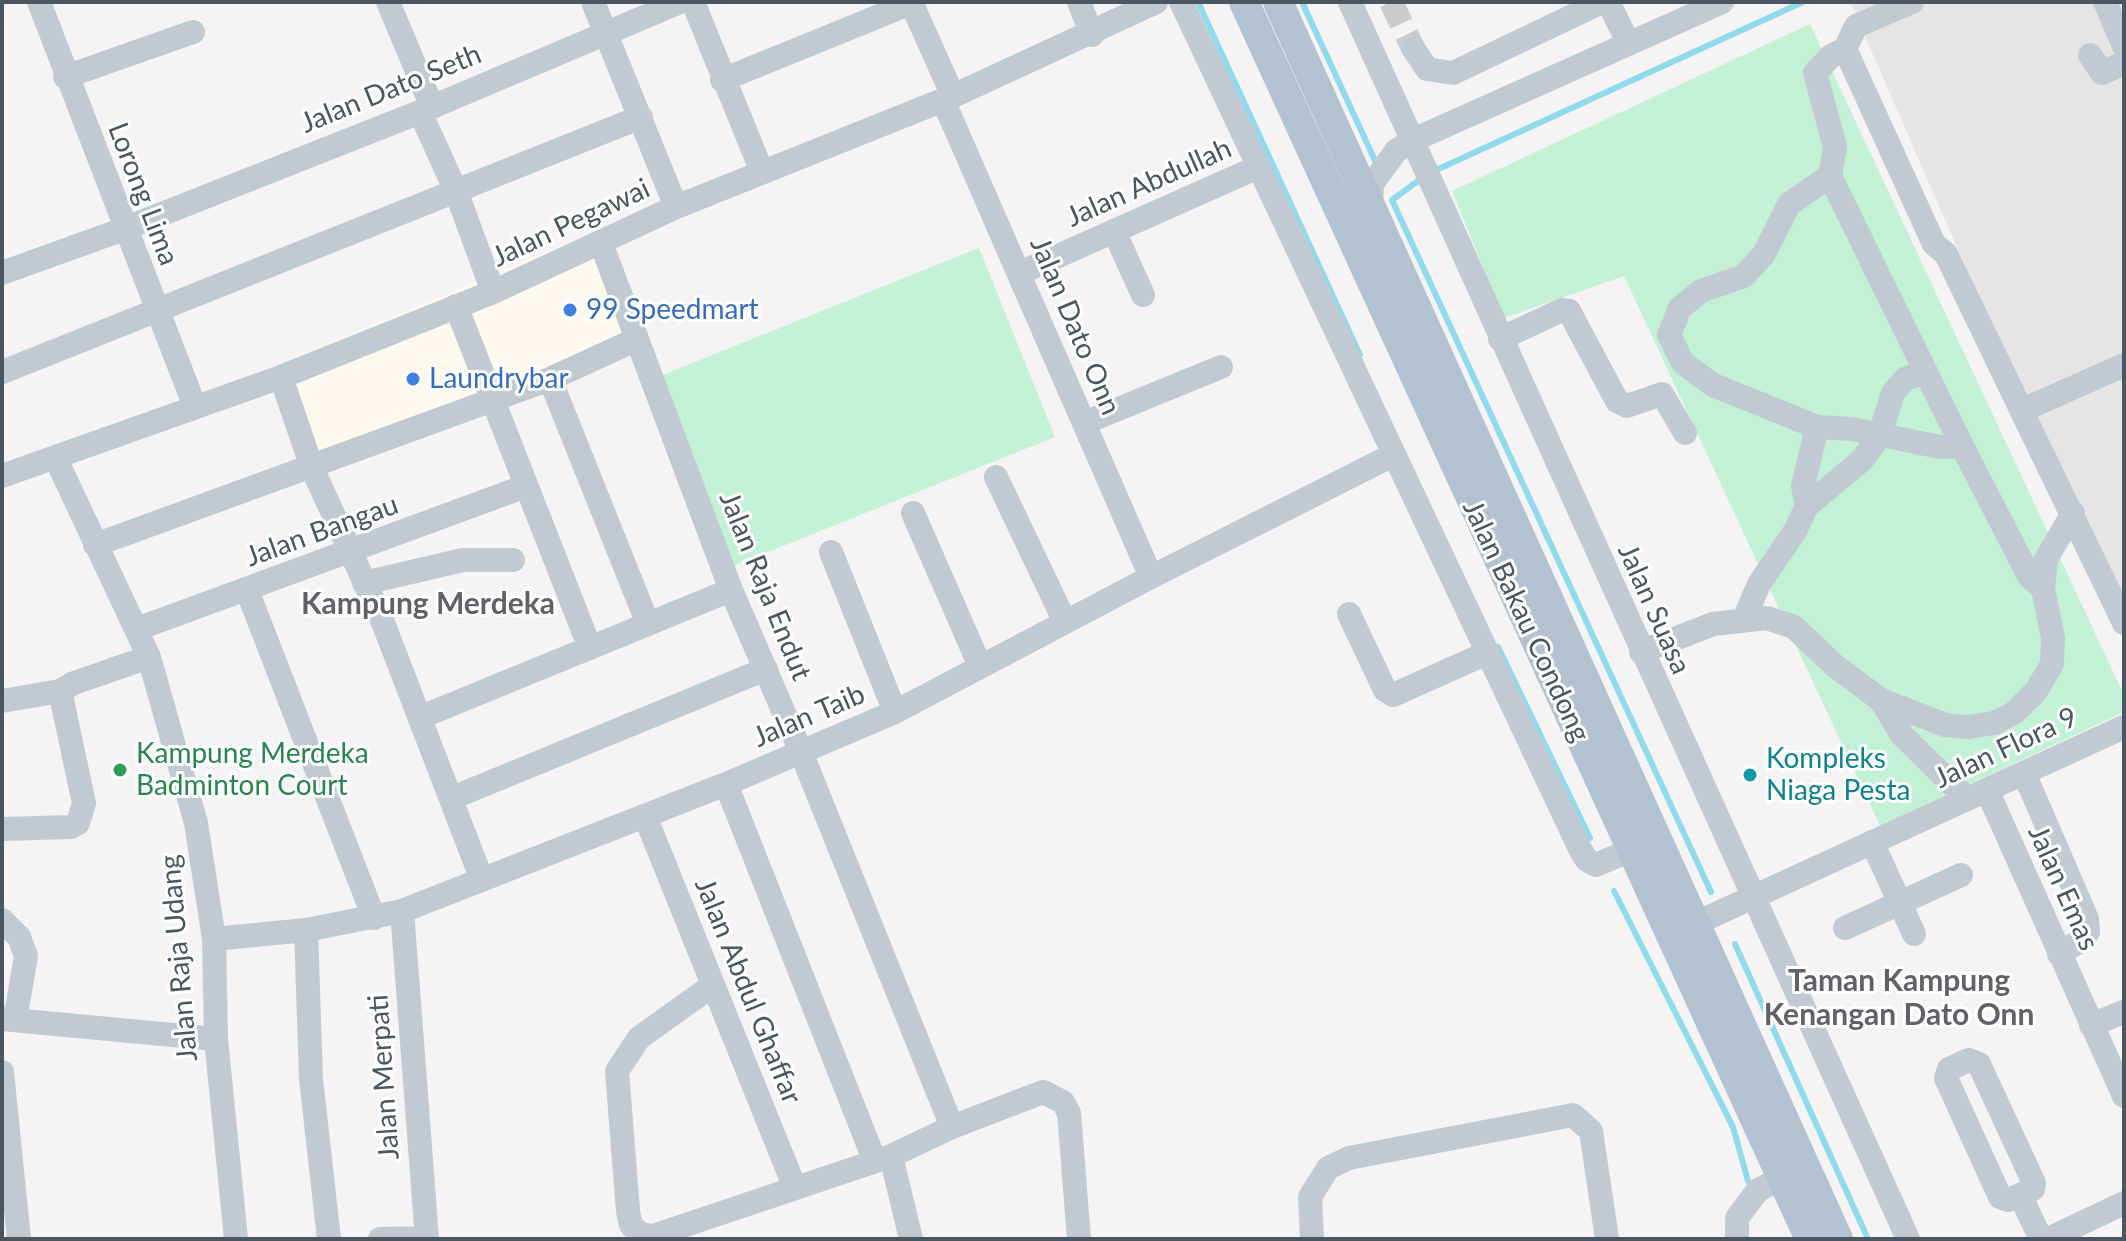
<!DOCTYPE html>
<html>
<head>
<meta charset="utf-8">
<style>
	body { margin:0 }
	#map { position:relative; width:2126px; height:1241px; overflow:hidden; background:#f5f3f3; font-family:Lato,sans-serif }
	canvas { display:block }
	.frame { position:absolute; inset:0; border:4px solid #4a5661; pointer-events:none }
</style>
</head>
<body>
<div id="map">
<canvas width="2126" height="1241"></canvas>
<div class="frame"></div>
</div>
<script>
const g = document.querySelector('canvas').getContext('2d');
g.lineJoin = 'round';
function fillPath(path, color) { g.fillStyle = color; g.fill(path, 'evenodd'); }
const toPath = rows => new Path2D(rows.map(r => 'M' + r).join(''));
function stroke(path, color, width, dash) { g.strokeStyle = color; g.lineWidth = width; g.lineCap = dash ? 'butt' : 'round'; g.setLineDash(dash || []); g.stroke(path); }
function drawText(font, color, halo, rows, align = 'center') {
  g.font = font + ' Lato,sans-serif'; g.lineWidth = 6; g.setLineDash([]); g.textBaseline = 'middle'; g.strokeStyle = halo; g.fillStyle = color; for (const [text, x, y, turn = 0] of rows) {
    g.save(); g.translate(x, y); g.rotate((+turn || 0) * Math.PI / 180); g.textAlign = isNaN(turn) ? turn : align; if (halo) g.strokeText(text, 0, 0); g.fillText(text, 0, 0); g.restore();
  }
}
fillPath(toPath([
	[604,228,645,340,310,474,273,367]
]), '#fdf9ef');
fillPath(toPath([
	[1850,2,2124,2,2124,617,2073,513]
]), '#e6e4e5');
fillPath(toPath([
	[1810,24,2124,695,2124,712,1880,826,1624,276,1504,318,1452,191],
	[979,248,1055,437,733,566,660,376]
]), '#c3f1d5');
stroke(toPath([
	[1198,2,1360,355],
	[1302,2,1378,167],
	[1432,172,1803,2],
	[1422,178,1392,200,1711,892],
	[1498,647,1590,838],
	[1614,891,1733,1127,1748,1181],
	[1735,944,1868,1239]
]), '#90daee', 6);
stroke(toPath([
	[1391,2,1413,48]
]), '#caccce', 24, [24, 12]);
stroke(toPath([
	[39,2,195,407],
	[388,2,432,107],
	[593,2,676,207],
	[693,2,762,172],
	[911,2,953,96],
	[1079,2,1092,35],
	[1181,2,1581,851,1587,860,1596,865,1631,850],
	[1350,2,1908,1239],
	[1608,2,1629,44],
	[1912,2,1856,26,1845,49,1934,244,1946,254,2124,623],
	[2105,2,2124,46],
	[1413,48,1427,69,1453,73,1602,2],
	[1845,49,1831,56,1815,73,1835,147,1830,176,1789,204,1764,254,1744,276,1701,291,1680,308,1669,335,1683,363,1713,385,1817,427,1852,429,1940,447,1962,446,2029,576,2043,589],
	[2090,55,2102,73,2124,63],
	[65,77,193,32],
	[722,80,914,2],
	[943,100,1151,577],
	[420,112,456,191,493,292],
	[1830,176,1962,446],
	[1371,205,1372,184,1396,151,1411,141,1722,2],
	[1114,231,1143,295],
	[601,243,731,590,801,752,952,1127],
	[2,273,124,229,420,112,680,2],
	[1020,273,1258,167],
	[456,306,590,648],
	[1500,339,1562,310,1569,311,1617,401,1627,406,1662,394,1685,433],
	[2,372,641,117],
	[281,377,312,468,382,620,482,880],
	[550,379,648,624],
	[2023,410,2124,365],
	[1084,423,1221,367],
	[56,459,149,657,196,823,214,939,216,1039,236,1239],
	[2,476,281,377,493,292,676,207,953,96,1156,2],
	[996,477,1065,622],
	[1807,506,1862,460,1879,437,1893,393,1905,379,1926,372],
	[913,513,980,666],
	[95,545,550,379,637,339],
	[831,552,895,712],
	[364,583,463,560,513,560],
	[247,590,374,918],
	[1349,614,1385,690,1393,695,1487,653],
	[1744,619,1759,584,1795,531,1807,506,1803,486,1817,427],
	[137,629,526,486],
	[1641,652,1713,624,1767,618,1794,627,1835,666,1881,700,1945,725,1968,727,1994,723,2014,713,2036,691,2052,664,2053,638,2043,589,2046,559,2073,513],
	[1881,700,1902,735,1967,799],
	[2,701,60,691],
	[421,717,731,590],
	[2024,773,2087,919,2088,932,2080,941,2059,954],
	[726,784,874,1159],
	[1987,790,2124,1096],
	[452,798,766,669],
	[645,816,795,1188],
	[2,829,71,827,78,823,84,803,60,691,74,683,149,657],
	[1872,842,1914,934],
	[402,911,427,1239],
	[2,920,19,937,26,956,15,1020],
	[1845,928,1961,875],
	[306,930,311,1079,329,1239],
	[1679,931,2124,727],
	[214,939,306,930,402,911,726,784,895,712,1151,577,1393,455],
	[713,985,639,1038,617,1071,628,1211,631,1225,640,1234,653,1236,891,1156,952,1127,1043,1092,1063,1102,1069,1113,1079,1239],
	[2,1019,216,1039],
	[2091,1025,2124,1012],
	[2,1072,19,1239],
	[891,1156,911,1239],
	[2020,1195,2008,1200,2000,1197,1946,1078,1949,1069,1969,1060,1979,1064,2034,1183,2033,1189,2020,1195,2041,1239],
	[380,1239,427,1238],
	[1312,1239,1310,1197,1328,1168,1349,1158,1573,1115,1591,1131,1607,1239],
	[1737,1239,1737,1218,1758,1190,1774,1182,1786,1185],
	[2048,1239,2124,1203]
]), '#c1cad2', 24);
stroke(toPath([
	[1244,2,1810,1239],
	[1278,2,1838,1239]
]), '#b3c2d1', 30);
for (const [x, y, r, color] of [
	[570,310,8,"#3f7fe0"],
	[413,379,8,"#3f7fe0"],
	[120,770,8,"#2e9e5b"],
	[1750,775,8,"#0f9aa8"]
]) { const dot = new Path2D(); dot.arc(x, y, r, 0, 2 * Math.PI); g.fillStyle = color; g.fill(dot); stroke(dot, '#fff', 3); }
drawText('28px', '#4a5661', '#fff', [
	["Jalan Dato Seth",391,89,-22],
	["Jalan Abdullah",1149,183,-24],
	["Lorong Lima",143,194,69],
	["Jalan Pegawai",571,223,-25],
	["Jalan Dato Onn",1075,326,67],
	["Jalan Bangau",322,531,-20],
	["Jalan Raja Endut",765,586,68],
	["Jalan Suasa",1654,609,66],
	["Jalan Bakau Condong",1526,621,65],
	["Jalan Taib",809,716,-23],
	["Jalan Flora 9",2006,748,-25],
	["Jalan Emas",2063,888,66],
	["Jalan Raja Udang",179,958,-95],
	["Jalan Abdul Ghaffar",748,991,68],
	["Jalan Merpati",384,1077,-94]
]);
drawText('28px', '#366cbe', '#fff', [
	["99 Speedmart",586,310],
	["Laundrybar",429,379]
], 'left');
drawText('28px', '#27864d', '#fff', [
	["Kampung Merdeka",136,754],
	["Badminton Court",136,786]
], 'left');
drawText('28px', '#0d838f', '#fff', [
	["Kompleks",1766,759],
	["Niaga Pesta",1766,791]
], 'left');
drawText('bold 30px', '#5f6368', '#fff', [
	["Kampung Merdeka",428,604],
	["Taman Kampung",1899,981],
	["Kenangan Dato Onn",1899,1015]
]);
</script>
</body>
</html>
